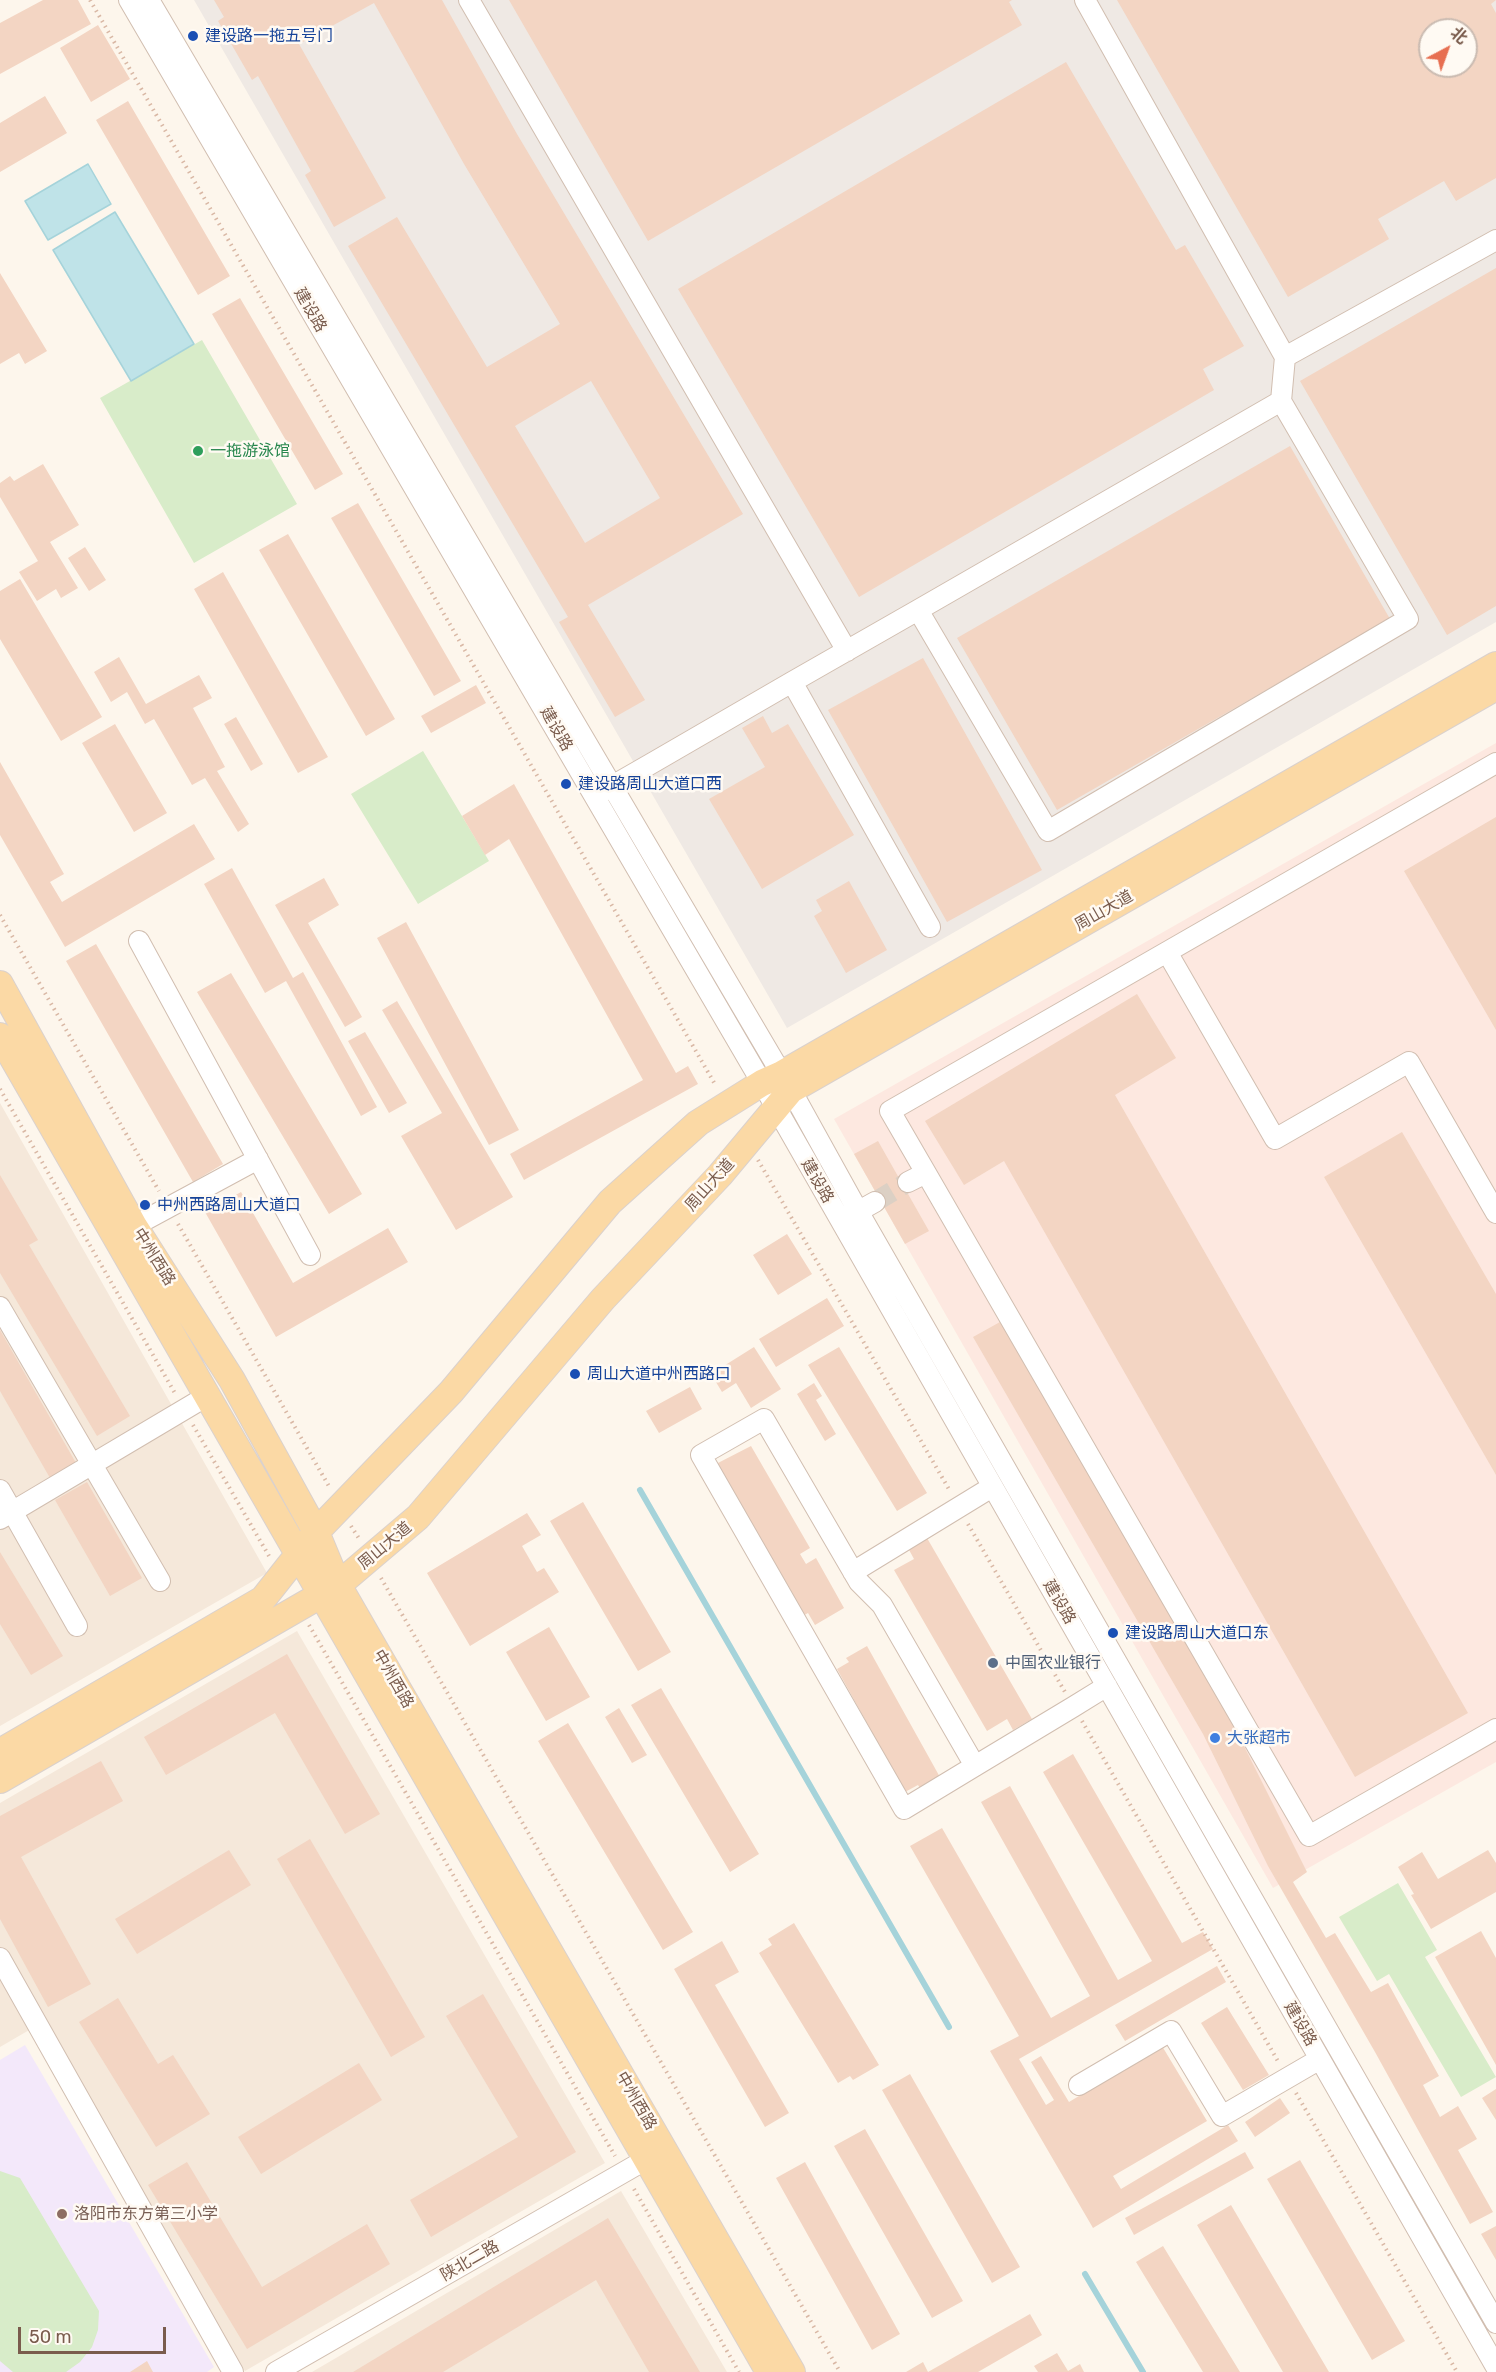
<!DOCTYPE html>
<html>
<head>
<meta charset="utf-8">
<style>
	body { margin:0 }
	#map { position:relative; width:1496px; height:2372px; overflow:hidden; background:#fdf6ec; font-family:Rubik,"Noto Sans SC",sans-serif }
	canvas { display:block }
	.north { position:absolute; left:1418px; top:18px; width:60px; height:60px; box-sizing:border-box; background:#fffaf3; border:2px solid #cabbb1; border-radius:50%; rotate:41deg; font-size:16px; font-weight:700; line-height:24px; text-align:center; color:#7a5c4d }
	.north::after { content:''; display:block; margin:auto; width:21px; height:27px; background:#e76f51; clip-path:polygon(50% 0,100% 100%,50% 72%,0 100%) }
	.scale { position:absolute; left:18px; top:2327px; width:148px; height:27px; box-sizing:border-box; border:3px solid #7a5c4d; border-top:0; padding-left:8px; font-size:18px; line-height:21px; white-space:nowrap; color:#7a5c4d; -webkit-text-stroke:4px #fffaf3; paint-order:stroke }
</style>
</head>
<body>
<div id="map">
<canvas width="1496" height="2372"></canvas>
<div class="north">北</div>
<div class="scale">50 m</div>
</div>
<script>
const g = document.querySelector('canvas').getContext('2d');
g.lineJoin = 'round';
function fillPath(path, color) { g.fillStyle = color; g.fill(path, 'evenodd'); }
const toPath = rows => new Path2D(rows.map(r => 'M' + r).join(''));
function stroke(path, color, width, dash) { g.strokeStyle = color; g.lineWidth = width; g.lineCap = dash ? 'butt' : 'round'; g.setLineDash(dash || []); g.stroke(path); }
function drawText(font, color, halo, rows, align = 'center') {
  g.font = font + ' Rubik,"Noto Sans SC",sans-serif'; g.lineWidth = 5; g.setLineDash([]); g.textBaseline = 'middle'; g.strokeStyle = halo; g.fillStyle = color; for (const [text, x, y, turn = 0] of rows) {
    g.save(); g.translate(x, y); g.rotate((+turn || 0) * Math.PI / 180); g.textAlign = isNaN(turn) ? turn : align; if (halo) g.strokeText(text, 0, 0); g.fillText(text, 0, 0); g.restore();
  }
}
fillPath(toPath([
	[0,1103,267,1573,0,1726],
	[297,1631,605,2163,245,2371,43,2022,0,2047,0,1803],
	[621,2191,727,2372,312,2372]
]), '#f5e8da');
fillPath(toPath([
	[1496,743,1496,1762,1273,1888,834,1119]
]), '#fde8e0');
fillPath(toPath([
	[194,0,1496,0,1496,622,787,1028],
	[1430,30,1466,30,1466,66,1430,66]
]), '#efe9e4');
fillPath(toPath([
	[25,2045,214,2367,207,2372,0,2372,0,2060]
]), '#f3e8fa');
fillPath(toPath([
	[202,340,297,504,194,563,100,398],
	[423,751,489,861,418,904,351,794],
	[1398,1883,1437,1950,1425,1957,1496,2077,1461,2097,1389,1974,1377,1981,1339,1917],
	[0,2171,20,2178,99,2311,98,2330,92,2347,80,2362,66,2372,13,2372,0,2361]
]), '#d8ecc9');
const water = toPath([
	[88,164,111,204,48,240,25,201,88,164],
	[115,212,194,344,131,381,53,250,115,212]
]);
fillPath(water, '#bfe3e8');
stroke(water, '#a5d3da', 1.5);
stroke(toPath([
	[640,1490,949,2027],
	[1085,2274,1143,2372]
]), '#a5d3da', 6);
fillPath(toPath([
	[43,0,78,0,91,24,0,74,0,23],
	[214,0,442,0,517,134,743,514,588,605,645,700,615,717,559,622,568,617,348,246,397,217,487,367,560,324,464,164,374,3,299,44,386,198,334,227,305,175,311,171,258,76,252,80,218,21,224,17],
	[591,381,660,498,585,543,515,426],
	[509,0,1012,0,1009,2,1022,25,648,241],
	[1117,0,1496,0,1491,4,1496,13,1496,178,1456,201,1444,181,1378,219,1389,239,1288,297],
	[1430,30,1466,30,1466,66,1430,66],
	[98,25,130,79,91,102,60,48],
	[1066,62,1176,250,1185,245,1244,346,1203,369,1214,390,859,597,678,289],
	[45,96,67,133,0,172,0,123],
	[128,101,230,276,198,295,96,120],
	[1496,268,1496,606,1447,635,1300,381],
	[0,273,47,351,25,364,19,353,0,364],
	[240,298,343,474,315,490,212,314],
	[1290,446,1390,619,1057,810,957,638],
	[43,464,79,525,50,542,78,588,61,598,56,589,37,601,19,572,38,561,0,497,0,483,10,476,14,481],
	[358,503,461,681,434,696,331,518],
	[288,534,395,719,366,736,259,550],
	[85,547,106,580,89,591,68,558],
	[223,572,328,757,298,773,194,589],
	[20,579,102,717,61,741,0,639,0,591],
	[119,657,146,704,199,675,212,698,193,708,225,767,217,771,249,824,238,832,205,778,192,785,154,719,145,724,127,692,111,702,94,672],
	[923,658,1042,870,947,922,828,710],
	[476,685,486,703,431,733,421,716],
	[763,716,772,733,788,724,854,835,762,889,709,799,765,767,742,728],
	[236,717,263,764,251,771,224,724],
	[115,724,167,813,134,832,82,743],
	[0,762,64,874,50,882,62,902,194,824,215,859,65,947,0,835],
	[514,784,676,1073,688,1066,698,1084,524,1180,510,1154,643,1080,509,839,485,855,462,816],
	[1496,817,1496,1030,1404,871],
	[232,868,293,978,303,972,377,1107,361,1116,286,981,265,993,204,884],
	[324,878,339,905,308,923,362,1017,345,1027,275,905],
	[849,881,887,950,846,973,814,916,822,911,816,900],
	[406,922,519,1130,489,1145,377,938],
	[96,944,223,1164,193,1182,66,961],
	[231,973,362,1194,329,1214,197,992],
	[1137,994,1176,1058,1115,1095,1468,1713,1355,1777,1004,1161,964,1185,925,1121],
	[397,1001,513,1197,456,1230,401,1136,442,1113,382,1010],
	[365,1032,407,1103,389,1113,348,1041],
	[1402,1132,1496,1294,1496,1475,1324,1177],
	[878,1141,929,1231,905,1244,854,1154],
	[0,1175,38,1240,29,1245,130,1416,97,1436,0,1273],
	[241,1192,293,1283,388,1228,408,1262,276,1337,205,1212],
	[787,1234,812,1274,778,1295,753,1255],
	[827,1298,844,1326,776,1367,759,1339],
	[1000,1322,1231,1720,1307,1872,1293,1882,1326,1938,1335,1933,1371,1992,1388,1983,1439,2076,1423,2085,1440,2117,1458,2106,1477,2139,1458,2150,1493,2212,1470,2224,1375,2052,1268,1866,1203,1734,973,1337],
	[0,1330,76,1463,50,1478,0,1391],
	[754,1347,781,1389,751,1408,736,1383,722,1392,711,1374],
	[839,1347,927,1493,897,1511,808,1365],
	[814,1383,822,1396,816,1400,836,1434,825,1441,797,1394],
	[690,1387,702,1409,659,1433,646,1411],
	[751,1446,810,1548,800,1554,806,1564,816,1558,844,1608,815,1625,808,1613,799,1618,787,1597,793,1594,716,1464],
	[87,1482,142,1578,110,1596,55,1500],
	[583,1502,671,1652,638,1671,550,1521],
	[527,1513,541,1535,522,1546,537,1572,544,1568,559,1592,470,1646,427,1573],
	[927,1538,1032,1719,1013,1730,1007,1719,987,1731,894,1570,914,1559,908,1548],
	[0,1552,63,1656,31,1675,0,1624],
	[549,1627,590,1697,546,1721,506,1652],
	[867,1646,941,1779,921,1790,918,1785,905,1792,837,1669,849,1662,846,1658],
	[287,1654,380,1814,345,1834,275,1713,166,1775,144,1737],
	[661,1688,759,1854,730,1872,631,1705],
	[619,1708,647,1755,632,1763,605,1717],
	[568,1723,693,1932,663,1950,538,1741],
	[1073,1754,1182,1943,1203,1932,1213,1949,1019,2059,1046,2105,1054,2100,1031,2062,1041,2056,1069,2102,1162,2046,1207,2121,1113,2176,1121,2189,1228,2125,1238,2141,1093,2228,990,2051,1019,2036,910,1846,942,1828,1051,2018,1090,1996,981,1802,1010,1786,1118,1980,1152,1961,1043,1772],
	[101,1761,123,1801,21,1857,91,1984,48,2007,0,1919,0,1816],
	[310,1839,425,2037,391,2057,277,1859],
	[229,1850,251,1885,137,1954,115,1919],
	[1488,1850,1496,1863,1496,1892,1431,1929,1411,1895,1414,1894,1398,1867,1422,1852,1438,1879],
	[794,1923,879,2065,853,2080,850,2076,838,2083,759,1953,772,1945,768,1939],
	[1481,1931,1496,1958,1496,2065,1435,1957],
	[722,1941,739,1972,715,1985,789,2113,765,2127,674,1969],
	[1217,1966,1226,1982,1125,2041,1115,2025],
	[483,1994,576,2152,431,2237,410,2200,518,2137,446,2016],
	[118,1998,158,2064,173,2055,210,2114,156,2147,79,2022],
	[1227,2007,1269,2075,1243,2090,1201,2023],
	[359,2063,382,2100,261,2174,238,2137],
	[910,2074,1020,2267,992,2283,882,2090],
	[1496,2089,1496,2120,1482,2098],
	[1280,2098,1290,2113,1255,2137,1245,2122],
	[865,2129,963,2301,932,2318,834,2146],
	[1245,2152,1254,2168,1134,2235,1125,2218],
	[1300,2160,1405,2341,1372,2360,1267,2179],
	[187,2162,262,2287,367,2224,390,2264,247,2349,148,2185],
	[805,2162,900,2334,872,2350,776,2178],
	[1231,2205,1329,2372,1283,2372,1197,2225],
	[608,2218,700,2372,649,2372,596,2280,443,2372,353,2372],
	[1496,2226,1496,2260,1481,2234],
	[1163,2246,1240,2372,1203,2372,1136,2262],
	[1030,2314,1042,2335,978,2372,906,2372,923,2362,928,2372],
	[1057,2353,1068,2371,1080,2364,1084,2372,1038,2372,1034,2366],
	[147,2361,153,2372,130,2372]
]), '#f3d5c3');
stroke(toPath([
	[875,1202,908,1182]
]), '#dcd0c4', 20, [20, 10]);
const minor = toPath([
	[129,0,762,1083,1496,2367],
	[149,0,791,1090,858,1211,1496,2323],
	[469,0,847,651],
	[1085,0,1285,357,1496,240],
	[1281,401,1285,357],
	[792,682,930,927],
	[600,793,654,762,792,682,918,610,1281,401,1408,619,1048,831,918,610],
	[139,941,310,1255],
	[1167,952,1275,1139,1409,1062,1496,1213],
	[926,1173,890,1111,1496,763],
	[908,1182,926,1173,1309,1836,1496,1729],
	[848,1217,875,1202],
	[134,1226,258,1159],
	[0,1307,160,1581],
	[0,1490,77,1626],
	[0,1519,207,1396],
	[853,1572,992,1487],
	[975,1766,882,1605,859,1582,764,1419,701,1455,904,1809,975,1766,1073,1707,1107,1686],
	[0,1958,233,2372],
	[1079,2085,1171,2031,1222,2116,1320,2059],
	[276,2372,659,2152]
]);
const major = toPath([
	[0,984,134,1226,232,1380,316,1532,338,1585,792,2372],
	[0,1036,769,2372],
	[0,1752,263,1599,316,1532,451,1392,610,1202,698,1123,762,1083,780,1075,1496,665],
	[0,1780,338,1585,418,1517,603,1299,720,1175,791,1090,1496,687]
]);
stroke(minor, '#d1beb0', 22);
stroke(major, '#dad1cd', 28);
stroke(toPath([
	[90,0,716,1086],
	[0,915,159,1191],
	[0,1089,176,1395],
	[758,1160,950,1491],
	[178,1224,330,1488],
	[193,1425,269,1556],
	[968,1524,1065,1692],
	[351,1526,360,1540],
	[381,1578,840,2372],
	[309,1625,615,2156],
	[1082,1721,1279,2063],
	[1296,2093,1457,2372],
	[634,2189,739,2372]
]), '#d9b8a5', 4, [1.5, 4.5]);
stroke(minor, '#fff', 20);
stroke(major, '#fbd9a5', 26);
for (const [x, y, r, color] of [
	[193,36,6,"#1a4fb4"],
	[198,451,6,"#2e9e5b"],
	[566,784,6,"#1a4fb4"],
	[145,1205,6,"#1a4fb4"],
	[575,1374,6,"#1a4fb4"],
	[1113,1633,6,"#1a4fb4"],
	[993,1663,6,"#5c6f8a"],
	[1215,1738,6,"#3f7fe0"],
	[62,2214,6,"#8d6e63"]
]) { const dot = new Path2D(); dot.arc(x, y, r, 0, 2 * Math.PI); g.fillStyle = color; g.fill(dot); stroke(dot, '#fffaf3', 2); }
drawText('16px', '#164399', '#fffaf3', [
	["建设路一拖五号门",205,36],
	["建设路周山大道口西",578,784],
	["中州西路周山大道口",157,1205],
	["周山大道中州西路口",587,1374],
	["建设路周山大道口东",1125,1633]
], 'left');
drawText('16px', '#7a5c4d', '#fffaf3', [
	["建设路",310,310,60],
	["建设路",556,729,60],
	["周山大道",1104,911,-30],
	["建设路",817,1181,60],
	["周山大道",710,1185,-48],
	["中州西路",154,1257,58],
	["周山大道",385,1546,-40],
	["建设路",1059,1602,60],
	["中州西路",393,1679,60],
	["建设路",1300,2024,60],
	["中州西路",636,2101,60],
	["陕北二路",470,2261,-30]
]);
drawText('16px', '#27864d', '#fffaf3', [
	["一拖游泳馆",210,451]
], 'left');
drawText('16px', '#4e5e75', '#fffaf3', [
	["中国农业银行",1005,1663]
], 'left');
drawText('16px', '#366cbe', '#fffaf3', [
	["大张超市",1227,1738]
], 'left');
drawText('16px', '#785e54', '#fffaf3', [
	["洛阳市东方第三小学",74,2214]
], 'left');
</script>
</body>
</html>
